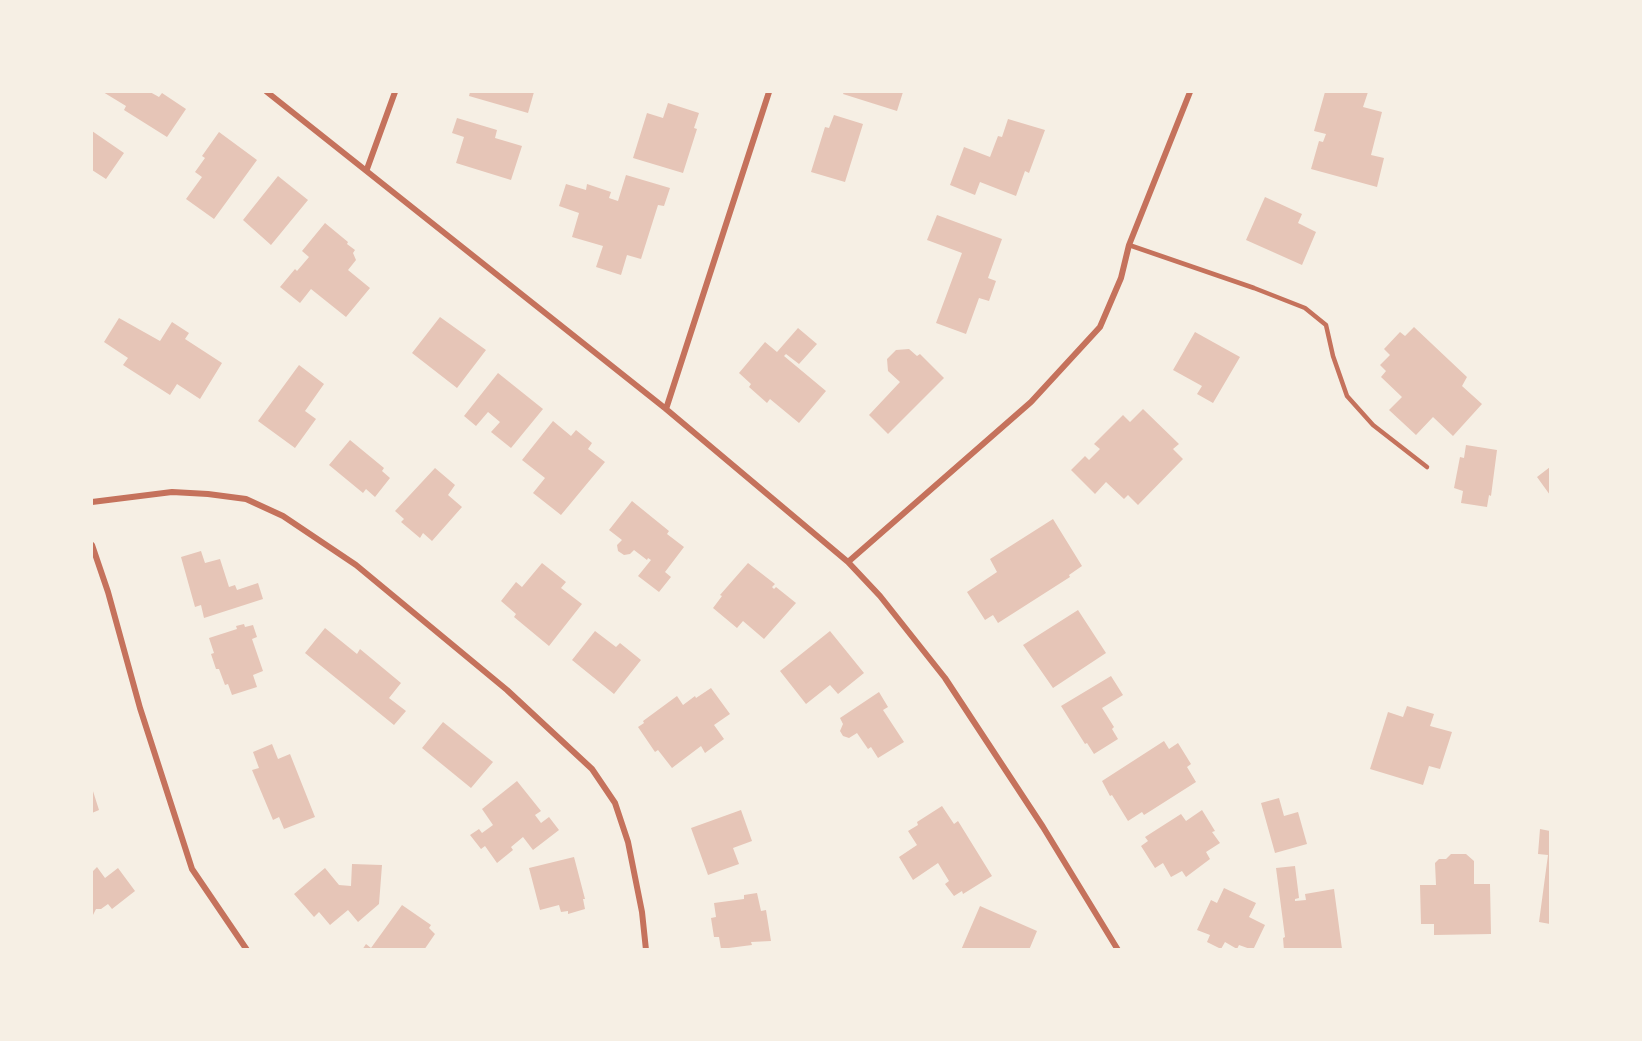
<!DOCTYPE html>
<html>
<head>
<meta charset="utf-8">
<style>
	body { margin:0 }
	#map { position:relative; width:1642px; height:1041px; overflow:hidden; background:#f6efe4; font-family:Georgia,serif }
	canvas { display:block }
	.frame { position:absolute; inset:0; border:93px solid #f6efe4; pointer-events:none }
</style>
</head>
<body>
<div id="map">
<canvas width="1642" height="1041"></canvas>
<div class="frame"></div>
</div>
<script>
const g = document.querySelector('canvas').getContext('2d');
g.lineJoin = 'round';
function fillPath(path, color) { g.fillStyle = color; g.fill(path, 'evenodd'); }
const toPath = rows => new Path2D(rows.map(r => 'M' + r).join(''));
function stroke(path, color, width, dash) { g.strokeStyle = color; g.lineWidth = width; g.lineCap = dash ? 'butt' : 'round'; g.setLineDash(dash || []); g.stroke(path); }
fillPath(toPath([
	[103,92,150,92,159,97,162,93,186,109,167,137,124,110,126,106],
	[470,92,534,92,528,113,469,96],
	[844,92,903,92,897,111,843,94],
	[1325,92,1368,92,1363,107,1382,112,1371,155,1384,158,1377,187,1311,169,1319,141,1323,142,1326,134,1314,131],
	[668,103,699,113,694,128,697,129,683,173,633,158,647,113,663,118],
	[834,115,863,124,845,182,811,172,825,127,829,128],
	[457,118,497,130,495,138,522,146,511,180,456,163,464,137,452,133],
	[1008,119,1045,130,1029,173,1025,171,1016,196,980,182,975,195,950,185,964,147,990,157,998,136,1002,137],
	[92,131,124,153,106,179,92,170],
	[219,132,257,160,214,219,186,199,202,177,195,172,205,158,202,156],
	[626,175,670,188,664,206,658,205,641,259,627,255,621,275,596,267,603,246,572,237,579,213,559,206,566,184,586,190,587,184,611,192,609,198,618,201],
	[278,176,308,200,271,245,243,220],
	[1265,197,1302,214,1298,223,1316,232,1302,265,1246,240],
	[937,215,1002,239,988,278,996,281,989,301,979,298,966,334,936,323,962,253,927,240],
	[325,223,348,242,347,244,355,250,353,253,356,260,348,270,370,288,346,317,311,289,300,303,280,287,295,269,297,271,309,257,302,251],
	[440,317,486,350,457,388,412,353],
	[119,318,160,341,172,322,189,333,185,339,222,363,200,399,177,384,170,395,123,365,128,358,104,342],
	[1414,327,1467,377,1462,386,1482,404,1453,436,1433,417,1416,435,1389,410,1402,397,1381,377,1386,371,1380,365,1390,355,1384,349,1400,332,1405,336],
	[798,328,817,344,799,364,786,354,784,356,826,391,799,423,770,399,767,403,749,387,751,384,739,373,765,342,777,352],
	[1195,332,1240,357,1213,403,1197,394,1202,386,1173,370],
	[909,349,917,356,920,354,944,378,888,434,869,415,900,382,888,371,887,359,896,350],
	[299,365,324,384,305,411,316,419,295,448,258,421],
	[498,373,543,409,511,448,491,432,500,422,488,412,476,426,464,416],
	[1143,409,1179,444,1173,449,1183,459,1138,505,1128,495,1124,499,1106,482,1095,494,1071,470,1085,456,1089,460,1100,449,1094,444,1123,415,1130,422],
	[553,421,571,436,576,430,592,443,588,449,605,462,561,515,533,493,545,478,522,460],
	[350,440,384,468,382,471,390,478,375,497,366,489,363,493,329,465],
	[1466,445,1497,450,1491,496,1489,495,1487,507,1461,503,1463,491,1454,488,1460,457,1464,458],
	[1550,467,1550,495,1537,477],
	[435,468,455,485,448,495,462,507,432,541,423,533,420,538,401,522,404,519,395,511],
	[632,501,669,531,667,534,684,547,665,572,671,577,659,592,638,576,651,560,648,558,647,560,634,550,630,554,624,555,618,551,617,545,622,540,609,530],
	[1053,519,1082,566,1069,575,1070,577,998,623,993,615,985,620,967,592,997,572,990,559],
	[201,551,205,563,220,559,229,587,235,585,237,590,258,583,263,599,204,618,201,605,195,607,181,557],
	[542,563,566,582,561,588,582,604,549,646,514,617,516,614,501,601,516,582,522,587],
	[748,563,775,584,772,587,774,589,776,587,796,603,764,639,743,621,737,628,713,608,722,596,720,595],
	[1078,610,1106,653,1053,688,1023,645],
	[244,624,245,627,253,625,257,637,252,639,263,671,253,675,257,687,232,695,228,684,225,685,219,669,216,669,211,654,214,653,209,638,237,629,236,626],
	[325,628,357,654,360,649,401,683,389,698,406,711,394,725,305,653],
	[595,631,616,647,620,643,641,660,614,694,572,660],
	[830,631,864,673,838,694,830,685,806,704,780,671],
	[1111,676,1123,695,1102,708,1114,727,1112,729,1118,739,1094,754,1087,743,1085,744,1061,706],
	[711,688,730,714,714,725,724,739,705,753,701,746,672,768,658,750,655,752,638,727,644,723,643,721,677,696,683,705,695,696,696,698],
	[879,692,888,707,883,710,904,742,878,758,871,747,868,749,857,733,849,738,843,736,840,731,843,724,840,718],
	[1407,706,1434,714,1430,726,1452,732,1440,769,1429,766,1423,785,1370,769,1388,712,1403,717],
	[443,722,493,762,471,788,422,748],
	[1164,741,1169,749,1178,743,1191,764,1187,767,1196,782,1152,810,1144,815,1142,812,1128,821,1112,795,1110,796,1102,781],
	[272,744,278,759,290,754,315,817,284,829,279,817,273,820,252,770,259,768,253,752],
	[517,781,541,811,535,815,541,823,549,817,559,830,533,850,523,837,511,847,513,850,497,863,485,846,481,849,470,835,479,829,482,833,493,825,482,809],
	[92,788,99,810,92,813],
	[1279,798,1284,816,1298,812,1307,844,1275,853,1261,803],
	[942,806,954,824,958,821,992,876,963,894,962,891,954,896,945,884,949,881,938,863,913,880,899,857,917,845,908,831,918,825,917,822],
	[741,810,752,841,733,848,739,864,708,875,691,828],
	[1202,810,1215,831,1212,832,1220,843,1206,852,1210,859,1186,877,1182,871,1171,877,1163,863,1155,868,1141,846,1148,841,1145,837,1181,814,1186,821],
	[1540,829,1550,831,1550,924,1539,922,1548,855,1538,854],
	[1451,854,1466,854,1474,861,1474,884,1490,884,1491,934,1434,935,1434,924,1421,924,1420,885,1436,885,1435,863,1439,859,1446,859],
	[574,857,585,899,583,899,585,909,568,914,568,911,561,912,559,905,540,910,529,868],
	[352,864,382,865,379,904,358,922,348,910,330,925,319,912,314,917,294,894,325,868,339,885,351,886],
	[1295,866,1299,898,1295,899,1295,901,1306,900,1305,894,1334,889,1342,949,1284,950,1283,938,1285,937,1276,868],
	[97,867,105,878,118,868,135,891,112,909,108,904,101,909,96,909,92,917,92,872],
	[1224,888,1256,903,1249,917,1265,925,1253,950,1239,945,1237,949,1225,942,1221,949,1207,942,1210,935,1197,930,1211,900,1217,903],
	[757,893,761,911,766,910,771,941,751,942,752,945,721,949,719,937,714,937,711,918,716,917,714,903,744,899,744,895],
	[402,905,431,925,429,928,435,934,424,950,362,950,366,944,371,948],
	[980,906,1037,931,1029,950,961,950]
]), '#e6c5b7');
stroke(toPath([
	[1129,245,1254,288,1305,308,1326,325,1333,356,1347,396,1373,425,1427,467]
]), '#c5725c', 4.5);
stroke(toPath([
	[267,92,666,409,848,562,880,596,945,678,1043,827,1118,950],
	[367,169,395,92],
	[666,409,769,92],
	[92,502,172,492,208,494,246,499,283,516,356,565,507,690,592,769,615,803,628,842,642,912,646,950],
	[92,545,108,592,140,708,192,869,247,950],
	[848,562,1031,402,1100,327,1121,278,1129,245,1190,92]
]), '#c5725c', 6);
</script>
</body>
</html>
